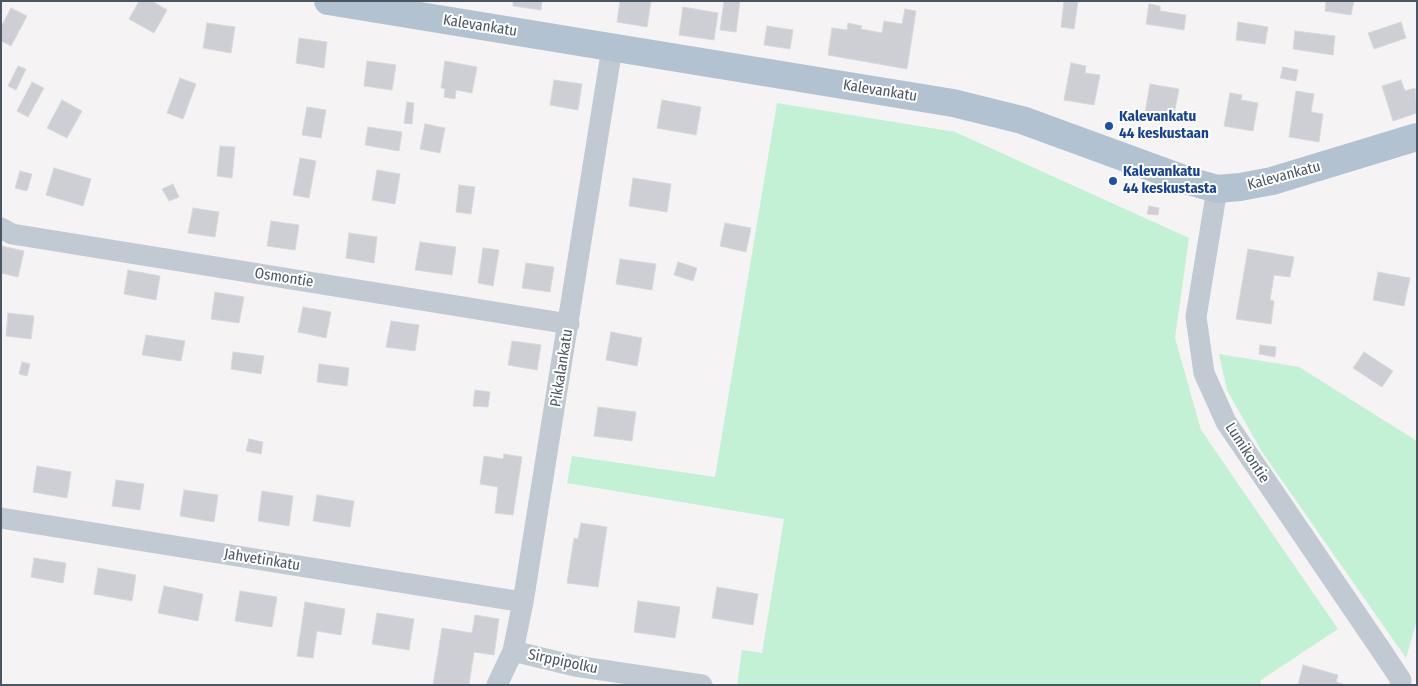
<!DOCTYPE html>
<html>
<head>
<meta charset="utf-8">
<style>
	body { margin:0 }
	#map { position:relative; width:1418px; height:686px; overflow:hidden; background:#f5f3f3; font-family:"Fira Sans Condensed",sans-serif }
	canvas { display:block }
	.frame { position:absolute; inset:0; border:2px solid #4a5661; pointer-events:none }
</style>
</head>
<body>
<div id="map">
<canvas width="1418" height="686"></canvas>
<div class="frame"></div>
</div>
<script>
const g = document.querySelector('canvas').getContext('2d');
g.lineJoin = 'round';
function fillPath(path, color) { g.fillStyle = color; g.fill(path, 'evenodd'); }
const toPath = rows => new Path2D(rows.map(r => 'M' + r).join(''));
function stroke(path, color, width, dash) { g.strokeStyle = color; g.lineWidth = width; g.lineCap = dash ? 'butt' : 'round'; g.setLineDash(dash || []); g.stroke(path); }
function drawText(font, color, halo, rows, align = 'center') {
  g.font = font + ' "Fira Sans Condensed",sans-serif'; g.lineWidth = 4; g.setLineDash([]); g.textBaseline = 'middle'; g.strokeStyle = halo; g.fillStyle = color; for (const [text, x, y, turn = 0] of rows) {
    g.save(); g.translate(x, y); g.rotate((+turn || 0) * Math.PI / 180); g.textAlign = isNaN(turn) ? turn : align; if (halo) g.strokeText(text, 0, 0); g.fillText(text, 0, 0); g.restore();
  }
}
fillPath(toPath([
	[777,103,955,132,1189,238,1175,338,1201,430,1338,629,1261,680,1260,685,737,685,742,650,762,653,784,519,567,483,572,456,715,477],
	[1219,354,1299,367,1417,441,1417,620,1406,658,1262,452,1227,390]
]), '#c3f1d5');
const building = toPath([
	[139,1,152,1,167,10,154,33,129,19,139,1],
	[513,1,542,1,541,10,513,6,513,1],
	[620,1,651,1,647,27,617,22,620,1],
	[724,1,740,1,736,32,720,30,724,1],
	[1064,1,1078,1,1074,29,1061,27,1064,1],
	[1326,1,1354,1,1351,15,1325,11,1326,1],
	[1149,4,1160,6,1160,11,1186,15,1184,30,1146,24,1149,4],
	[683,7,718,13,714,40,679,35,683,7],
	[11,8,27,16,11,46,1,41,1,27,11,8],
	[905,9,916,11,907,69,828,55,832,28,847,30,848,23,862,26,861,29,882,33,884,21,902,24,905,9],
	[1238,22,1268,27,1265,44,1236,40,1238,22],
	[1401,22,1406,38,1374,49,1368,33,1401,22],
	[207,23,235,27,231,53,203,48,207,23],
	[767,26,793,30,790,49,764,45,767,26],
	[1295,31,1335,36,1333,55,1293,49,1295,31],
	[299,38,327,42,324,68,296,63,299,38],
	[367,61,396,65,392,90,364,86,367,61],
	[445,61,477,67,472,93,456,90,455,99,444,97,445,89,441,88,445,61],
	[1071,63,1086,66,1085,73,1100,75,1094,105,1064,100,1071,63],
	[18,66,26,69,16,90,8,86,18,66],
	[1283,67,1298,70,1296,81,1280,78,1283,67],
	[180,78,196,84,183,119,167,113,180,78],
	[554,80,582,84,578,110,550,105,554,80],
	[1401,80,1405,91,1415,88,1417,113,1393,121,1382,86,1401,80],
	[32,82,44,88,28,117,17,111,32,82],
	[1150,84,1179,89,1173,119,1145,113,1150,84],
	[1296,91,1314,94,1311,112,1323,114,1319,142,1289,137,1296,91],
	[1230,93,1242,95,1241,100,1258,103,1253,131,1224,126,1230,93],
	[62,100,82,111,67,138,47,128,62,100],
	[662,100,701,107,696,135,657,128,662,100],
	[407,102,414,103,412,124,404,123,407,102],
	[307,107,326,110,321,138,302,135,307,107],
	[425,124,445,128,440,153,420,149,425,124],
	[368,127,402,132,399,151,365,145,368,127],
	[220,146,235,147,232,178,217,176,220,146],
	[300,158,316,161,309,198,293,195,300,158],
	[54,168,91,179,83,206,46,195,54,168],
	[377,170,400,174,395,204,372,200,377,170],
	[20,171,32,174,27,191,15,188,20,171],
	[633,178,671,184,667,212,629,206,633,178],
	[173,184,179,197,169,201,162,189,173,184],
	[459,185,475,187,471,214,456,212,459,185],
	[1149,206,1159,208,1158,215,1147,214,1149,206],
	[193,208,219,212,215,237,188,233,193,208],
	[271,221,299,225,295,250,267,246,271,221],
	[725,223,751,228,746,252,720,246,725,223],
	[349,233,377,237,374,263,346,258,349,233],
	[420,242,456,247,452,275,415,270,420,242],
	[1,246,24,251,18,277,1,273,1,246],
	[483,248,499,250,493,286,478,283,483,248],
	[1248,249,1294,257,1290,277,1274,275,1270,300,1274,301,1271,324,1236,319,1248,249],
	[620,259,656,264,652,290,616,284,620,259],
	[678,262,697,268,693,281,674,275,678,262],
	[526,263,554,267,550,292,522,288,526,263],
	[128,270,160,276,156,300,124,294,128,270],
	[1378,272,1410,278,1404,306,1373,300,1378,272],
	[215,292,244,297,239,323,211,319,215,292],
	[303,307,331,312,326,338,298,332,303,307],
	[8,313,34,316,31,339,6,336,8,313],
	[391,321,419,325,415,351,386,347,391,321],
	[611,332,642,338,637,366,606,360,611,332],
	[146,335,185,341,181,361,142,355,146,335],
	[512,341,541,345,537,370,508,365,512,341],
	[1260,345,1276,347,1275,357,1259,354,1260,345],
	[233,352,264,356,261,374,231,369,233,352],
	[1364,352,1393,371,1382,387,1353,368,1364,352],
	[22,362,30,364,27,376,19,374,22,362],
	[319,364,349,368,347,386,317,382,319,364],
	[475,390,490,392,488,407,473,406,475,390],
	[598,407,636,412,632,441,594,436,598,407],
	[249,439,263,442,261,454,246,451,249,439],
	[504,454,522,457,513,515,495,513,498,487,480,484,484,456,503,459,504,454],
	[37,466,71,472,67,498,33,492,37,466],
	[116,480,144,484,140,510,112,506,116,480],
	[184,490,218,495,214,522,180,516,184,490],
	[262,491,293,496,289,526,258,521,262,491],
	[317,495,354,501,350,527,313,521,317,495],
	[581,523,607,527,598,587,567,583,574,538,578,539,581,523],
	[34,558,66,563,63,583,31,577,34,558],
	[98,568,136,575,132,601,94,594,98,568],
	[164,586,203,594,198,621,158,613,164,586],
	[717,587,758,594,753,625,712,618,717,587],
	[240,591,277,597,272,627,235,621,240,591],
	[638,601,680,607,675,638,634,632,638,601],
	[305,602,345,609,341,635,317,631,313,658,297,656,305,602],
	[377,613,414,619,409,650,372,644,377,613],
	[475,615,499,619,494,655,474,652,469,685,433,685,442,628,472,633,475,615],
	[1303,665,1338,675,1336,682,1346,685,1298,685,1303,665]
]);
fillPath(building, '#cdcfd5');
stroke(building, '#d7d9de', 1);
stroke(toPath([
	[1217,189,1196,317,1204,373,1226,422,1383,653,1401,680,1400,685],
	[1,228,12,234,569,324],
	[1,518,523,602],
	[513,651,575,666,702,685],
	[497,685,513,651,523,602,612,48]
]), '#c1cad2', 21);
stroke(toPath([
	[328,1,953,103,1022,120,1189,181,1217,189,1240,187,1272,181,1417,137]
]), '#b3c2d1', 28);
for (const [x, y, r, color] of [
	[1109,126,5,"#1a4fb4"],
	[1113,181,5,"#1a4fb4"]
]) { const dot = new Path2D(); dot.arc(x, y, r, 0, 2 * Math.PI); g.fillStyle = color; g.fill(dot); stroke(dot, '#fff', 2); }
drawText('15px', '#4a5661', '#fff', [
	["Kalevankatu",480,26,9],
	["Kalevankatu",880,91,9],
	["Kalevankatu",1284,176,-15],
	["Osmontie",284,278,9],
	["Pikkalankatu",562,368,-81],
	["Lumikontie",1247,453,57],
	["Jahvetinkatu",262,560,9],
	["Sirppipolku",563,662,12]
]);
drawText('bold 15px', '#164399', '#fff', [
	["Kalevankatu",1119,117],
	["44 keskustaan",1119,134],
	["Kalevankatu",1123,172],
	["44 keskustasta",1123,189]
], 'left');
</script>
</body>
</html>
